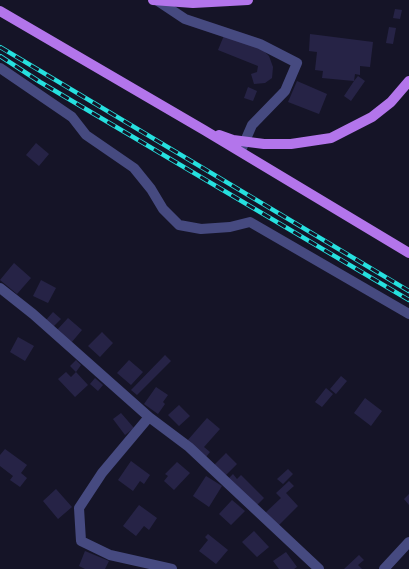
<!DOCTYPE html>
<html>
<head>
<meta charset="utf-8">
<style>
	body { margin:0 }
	canvas { display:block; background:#151427 }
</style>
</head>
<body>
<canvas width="409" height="569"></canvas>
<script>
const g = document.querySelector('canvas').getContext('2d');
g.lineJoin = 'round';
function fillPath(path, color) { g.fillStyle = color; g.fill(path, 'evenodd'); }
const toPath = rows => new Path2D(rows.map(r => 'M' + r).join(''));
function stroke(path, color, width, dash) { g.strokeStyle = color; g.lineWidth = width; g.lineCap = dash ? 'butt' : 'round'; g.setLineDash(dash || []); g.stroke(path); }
fillPath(toPath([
	[395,9,402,10,400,19,393,18],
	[389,27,396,28,393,44,386,43],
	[225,33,259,46,269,56,273,67,272,78,265,83,254,84,251,74,257,72,258,66,218,50],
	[310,34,373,42,370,67,360,66,360,75,355,74,354,81,358,76,365,81,351,101,344,96,354,81,322,78,323,71,315,70,317,52,309,51],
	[297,81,327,94,319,114,288,102],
	[248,87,257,91,253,101,244,98],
	[36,143,49,154,39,166,26,155],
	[14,263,31,278,17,294,0,280],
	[41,280,56,288,48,303,33,296],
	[53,312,61,319,53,327,46,320],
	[68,318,82,330,71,343,57,330],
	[102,332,113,343,100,357,88,346],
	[18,337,34,346,25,361,10,352],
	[165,355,171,361,137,395,131,390],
	[76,360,81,365,76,372,70,366],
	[129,360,143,372,131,385,117,373],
	[66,372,71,377,76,372,88,385,75,397,58,379],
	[341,376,347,381,336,394,330,389],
	[95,378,103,385,98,391,90,384],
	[156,387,168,395,163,402,165,404,158,414,144,404],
	[326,388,333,394,322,407,315,402],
	[365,398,382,411,371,426,354,413],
	[179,405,190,416,179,426,168,415],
	[121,413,134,428,125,435,113,419],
	[207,418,220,429,204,447,210,452,206,457,187,441],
	[5,449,27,465,21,473,27,478,20,487,10,480,13,476,0,466,0,455],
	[226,453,237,464,225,476,214,465],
	[131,461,150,475,144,484,140,481,133,491,118,480],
	[177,462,190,473,174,490,164,481,168,476,165,474],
	[288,469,293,474,283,484,277,479],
	[233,474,237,479,241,475,264,498,255,507,227,480],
	[206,476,222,486,209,507,193,496],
	[289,481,294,486,286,493,298,506,277,527,264,514,281,498,276,493],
	[56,489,72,507,58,519,43,501],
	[409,494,409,505,404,499],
	[232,500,245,511,231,525,219,514],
	[139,505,157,518,149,530,144,526,136,536,123,526],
	[254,531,269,547,257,557,242,542],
	[208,534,228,550,216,564,199,551,208,540,205,537],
	[85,551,109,561,105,569,85,569,79,566],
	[286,552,297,567,294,569,279,569,273,561],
	[359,555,364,560,358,565,362,569,344,569]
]), '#262346');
stroke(toPath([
	[158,1,185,19,260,44,297,63,285,91,252,125,242,148],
	[0,68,72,117,86,135,134,168,151,189,163,209,179,225,201,229,230,227,250,222,409,314],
	[0,288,33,314,149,417,189,447,319,569],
	[149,417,102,473,79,508,81,541,110,555,172,569],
	[384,569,409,542]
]), '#464a80', 10);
stroke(toPath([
	[153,0,193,3,248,0],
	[0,11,204,130,409,253],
	[219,135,233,140,264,144,291,144,331,138,372,117,391,102,409,81]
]), '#b375eb', 10);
const rail = toPath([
	[0,47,409,291],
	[0,56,40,82,409,300]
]);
stroke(rail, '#26e0df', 4.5);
stroke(rail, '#151427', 3, [9]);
</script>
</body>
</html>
